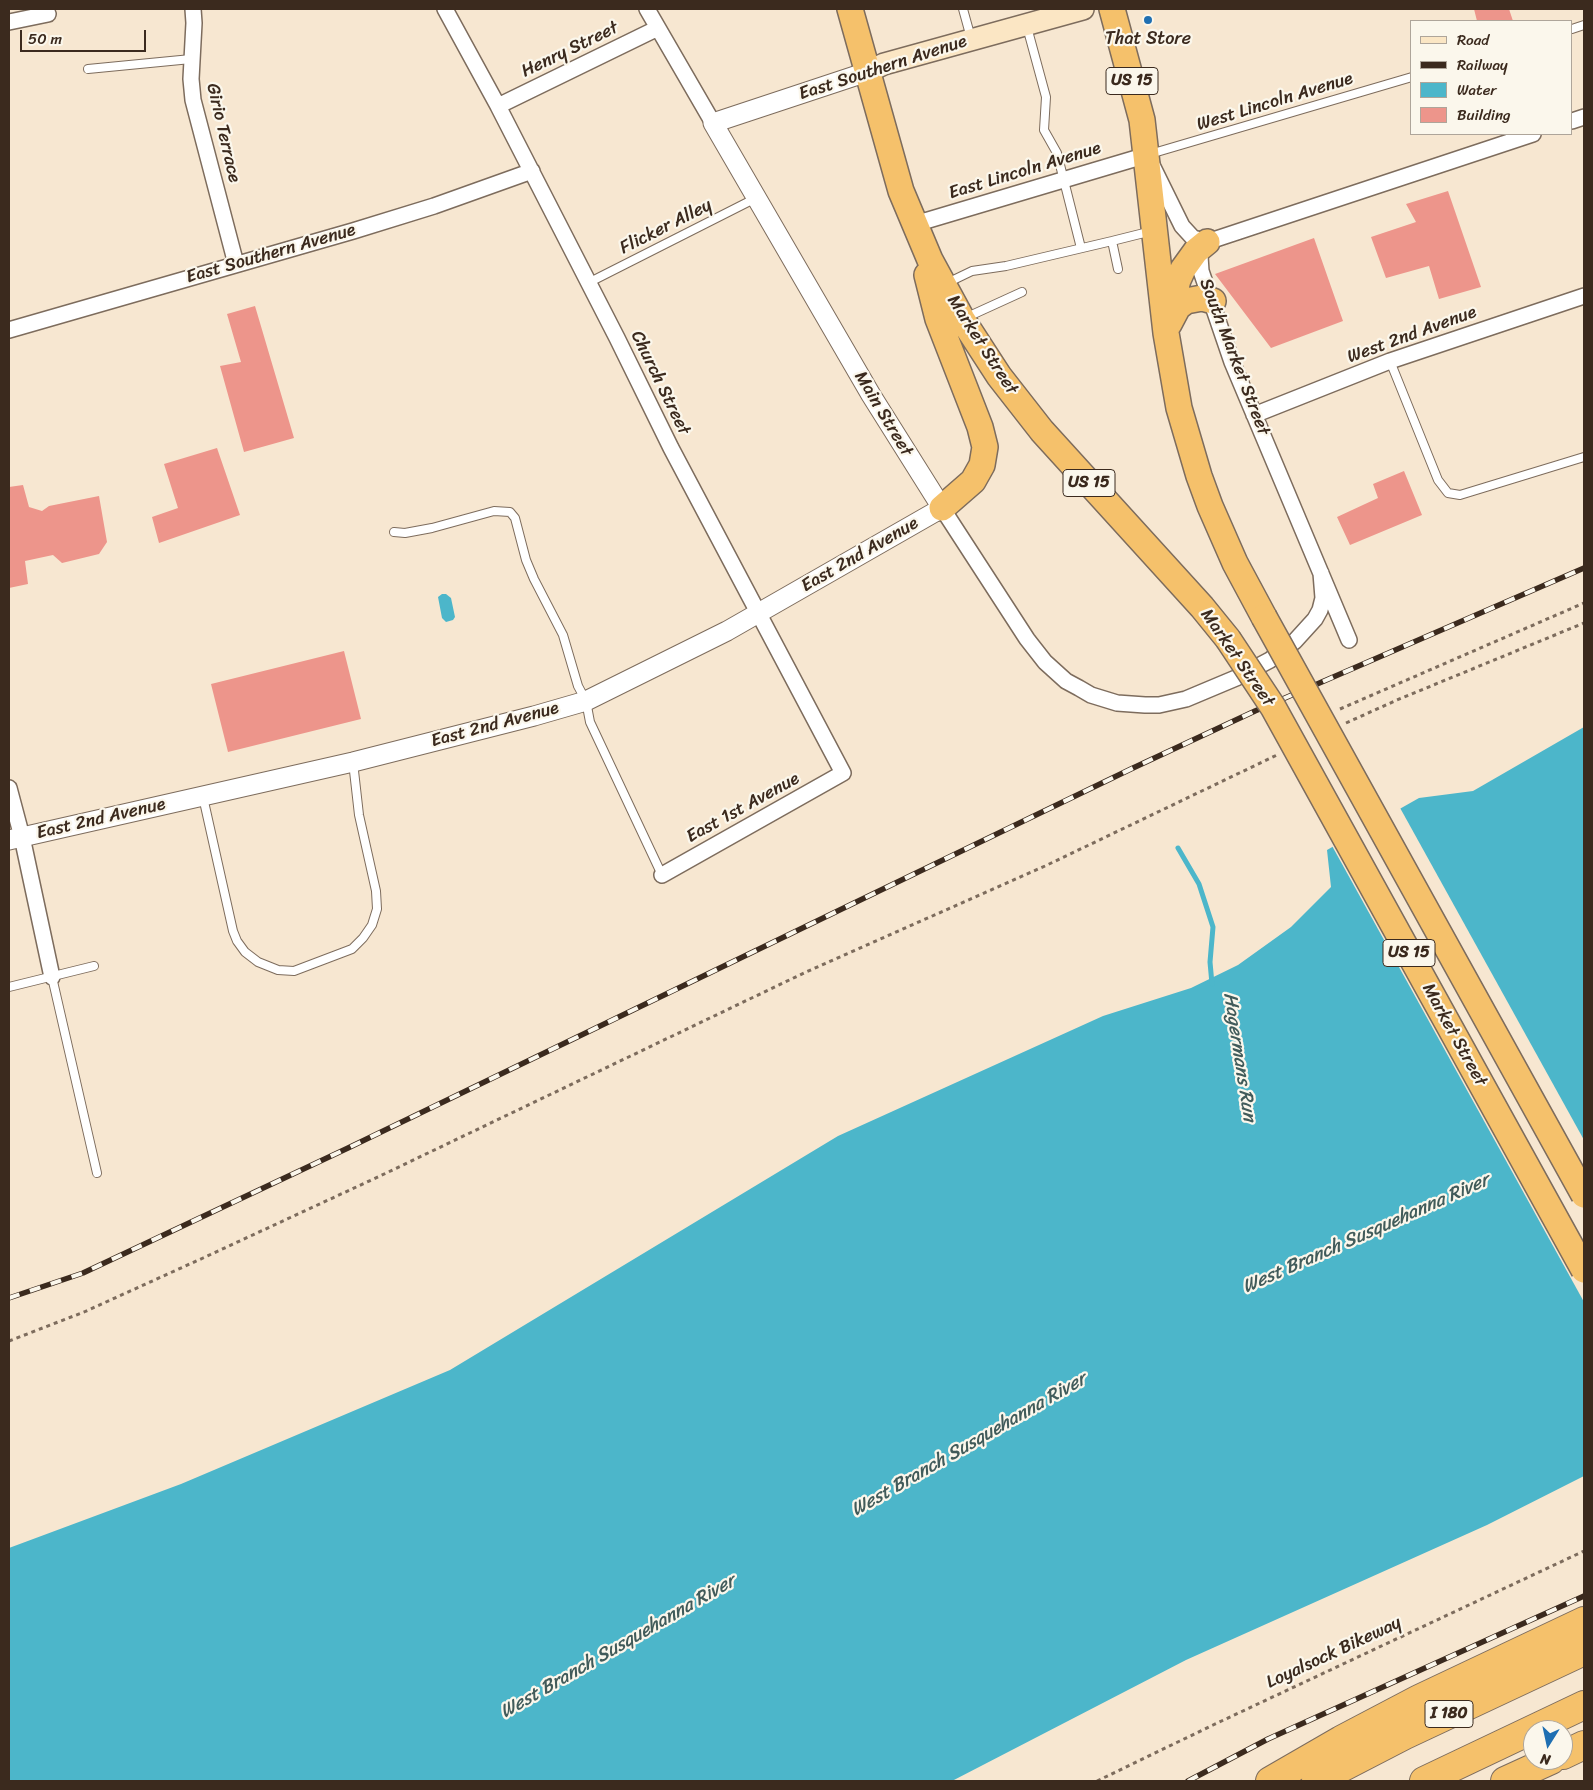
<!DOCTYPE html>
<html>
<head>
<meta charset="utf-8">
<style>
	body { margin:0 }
	#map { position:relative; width:1593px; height:1790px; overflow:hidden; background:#f7e7d1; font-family:Sriracha,sans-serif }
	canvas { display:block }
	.frame { position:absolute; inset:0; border:10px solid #3b2a1e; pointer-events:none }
	.legend { position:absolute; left:1410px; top:20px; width:162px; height:115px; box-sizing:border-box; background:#fbf7ec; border:1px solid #aea59a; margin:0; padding:6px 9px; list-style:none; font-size:15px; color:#3b2a1e }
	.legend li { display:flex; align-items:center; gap:10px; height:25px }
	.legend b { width:25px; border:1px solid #aea59a }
	.north { position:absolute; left:1523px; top:1720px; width:50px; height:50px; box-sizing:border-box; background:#fbf7ec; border:1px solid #aea59a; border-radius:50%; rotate:190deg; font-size:14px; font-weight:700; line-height:20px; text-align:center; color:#3b2a1e }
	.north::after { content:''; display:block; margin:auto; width:18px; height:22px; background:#1f6fb2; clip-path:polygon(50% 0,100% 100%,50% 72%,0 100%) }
	.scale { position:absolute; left:20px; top:30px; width:126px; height:22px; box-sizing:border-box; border:2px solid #3b2a1e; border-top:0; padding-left:6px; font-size:15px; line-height:18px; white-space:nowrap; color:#3b2a1e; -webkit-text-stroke:4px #fbf7ec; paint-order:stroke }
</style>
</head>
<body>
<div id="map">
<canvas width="1593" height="1790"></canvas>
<div class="frame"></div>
<ul class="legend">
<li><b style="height:6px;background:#fbe6c4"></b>Road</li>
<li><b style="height:6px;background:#3b2a1e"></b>Railway</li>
<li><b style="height:14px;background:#4cb6ca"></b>Water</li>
<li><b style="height:14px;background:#ed958b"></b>Building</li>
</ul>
<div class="north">N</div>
<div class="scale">50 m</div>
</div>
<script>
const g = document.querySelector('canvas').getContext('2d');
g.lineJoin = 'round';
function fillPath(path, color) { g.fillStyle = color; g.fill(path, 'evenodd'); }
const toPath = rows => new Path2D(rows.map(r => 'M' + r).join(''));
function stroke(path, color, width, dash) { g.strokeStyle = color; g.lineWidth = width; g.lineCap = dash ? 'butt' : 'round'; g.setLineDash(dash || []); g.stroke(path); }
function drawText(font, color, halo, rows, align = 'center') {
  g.font = font + ' Sriracha,sans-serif'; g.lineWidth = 4.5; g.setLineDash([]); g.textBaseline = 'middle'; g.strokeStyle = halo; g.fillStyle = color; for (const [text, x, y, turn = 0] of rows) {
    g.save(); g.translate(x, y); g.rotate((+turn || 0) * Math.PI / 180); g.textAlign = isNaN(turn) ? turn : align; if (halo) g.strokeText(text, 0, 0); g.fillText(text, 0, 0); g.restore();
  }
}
fillPath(toPath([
	[442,594,446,594,451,598,455,617,453,620,446,622,442,618,438,597],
	[1584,727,1584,1476,1487,1525,1186,1660,952,1781,9,1781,9,1548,181,1484,450,1370,838,1136,1103,1016,1191,988,1238,965,1291,927,1331,887,1327,850,1419,798,1473,791]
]), '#4cb6ca');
fillPath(toPath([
	[1399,806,1584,1140,1584,1302,1331,844]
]), '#f7e7d1');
stroke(toPath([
	[1178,848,1199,884,1213,927,1210,962,1212,984]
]), '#4cb6ca', 5);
fillPath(toPath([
	[1474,9,1509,9,1513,21,1477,21],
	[1448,191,1481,287,1439,299,1429,266,1386,278,1371,237,1416,222,1406,204],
	[1314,238,1343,321,1271,348,1215,274],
	[255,306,294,438,244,452,220,366,241,362,227,314],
	[217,448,240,515,159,543,152,517,178,508,164,464],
	[1404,471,1422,515,1350,545,1337,517,1378,498,1373,484],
	[23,485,29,507,42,511,49,506,99,496,107,542,99,554,62,563,53,555,25,561,28,584,9,588,9,487],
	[344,651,361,719,228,752,211,684]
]), '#ed958b');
const service = toPath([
	[963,9,971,38],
	[1027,27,1046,97,1044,130,1057,153,1081,248],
	[1572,29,1584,25],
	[88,69,191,59],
	[1150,154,1412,77],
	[1118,269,1112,241,1152,231],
	[588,283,756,198],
	[945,284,972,271,1006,266,1112,241],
	[965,318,1022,292],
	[1390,361,1438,480,1448,493,1460,495,1584,457],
	[394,532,405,533,432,528,494,511,510,512,515,518,526,560,534,579,563,635,578,686,586,701,590,722,662,875],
	[203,797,233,931,237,941,245,952,258,962,278,970,294,971,352,949,363,938,372,925,377,909,376,891,359,815,353,762],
	[52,977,97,1173],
	[9,987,94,966]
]);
const minor = toPath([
	[193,9,194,23,191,79,193,100,236,264],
	[445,9,498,106,617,338,671,448,843,773,662,875],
	[647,9,713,123],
	[9,22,48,14],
	[498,106,658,28],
	[1572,121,1584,117],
	[915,224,1147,155,1182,226,1193,238,1207,242],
	[1207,242,1533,134],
	[1203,248,1200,256,1201,271,1232,362,1349,640],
	[9,330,353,231,434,206,532,171],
	[1254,415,1390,361,1584,296],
	[942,508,1027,639,1045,662,1066,681,1079,688,1091,695,1117,703,1145,705,1159,705,1186,699,1236,678,1270,660,1295,641,1315,619,1320,610,1323,598,1321,573],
	[9,788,22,837,52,977]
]);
const tertiary = toPath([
	[9,840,353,762,534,716,586,701,727,631,942,508,871,395,713,123,867,72]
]);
const secondary = toPath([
	[867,72,884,64,1083,9]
]);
const trunk = toPath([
	[850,9,901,191,930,260,962,319,999,376,1042,431,1202,607,1228,639],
	[1112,9,1142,120,1166,333,1179,408,1199,476,1210,506,1235,563,1264,617],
	[927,275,938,319,980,427,985,447,982,465,973,481,942,508],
	[1169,313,1178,280,1183,269,1196,251,1207,242],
	[1169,324,1178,307,1186,301,1202,298,1213,301]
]);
const motorway = toPath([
	[1563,1755,1584,1745],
	[1270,1781,1341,1740,1419,1699,1584,1621],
	[1316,1781,1405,1735,1584,1651],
	[1424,1781,1584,1705],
	[1505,1781,1551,1760]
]);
stroke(service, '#7d6c5d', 10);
stroke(minor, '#7d6c5d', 18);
stroke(tertiary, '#7d6c5d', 21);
stroke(secondary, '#7d6c5d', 24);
stroke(trunk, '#7d6c5d', 28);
stroke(motorway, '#7d6c5d', 30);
stroke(toPath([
	[1340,709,1584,603],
	[1346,723,1397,700,1584,623],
	[9,1341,84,1312,203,1258,380,1176,806,972,1045,866,1277,755],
	[1097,1781,1213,1725,1584,1551]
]), '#7d6c5d', 3, [4, 4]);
stroke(service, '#fff', 8);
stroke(minor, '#fff', 15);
stroke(tertiary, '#fff', 19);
stroke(secondary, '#fbe6c4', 21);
stroke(trunk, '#f5c16b', 25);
stroke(motorway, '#f5c16b', 28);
const rail = toPath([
	[9,1298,83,1273,348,1148,1133,768,1255,711,1584,568],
	[1188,1781,1268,1739,1584,1596]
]);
stroke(rail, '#3b2a1e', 5.5);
stroke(rail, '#fbf7ec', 4, [11]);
const trunkBridge = toPath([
	[1264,617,1584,1195],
	[1228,639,1273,707,1584,1270]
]);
stroke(trunkBridge, '#7d6c5d', 28, []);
stroke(trunkBridge, '#f5c16b', 25);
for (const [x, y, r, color] of [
	[1148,20,5,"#1f6fb2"]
]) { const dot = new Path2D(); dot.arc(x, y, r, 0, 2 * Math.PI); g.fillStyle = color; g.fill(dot); stroke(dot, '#fbf7ec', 2); }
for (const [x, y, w] of [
	[1132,81,52],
	[1089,483,52],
	[1409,953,52],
	[1449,1714,48]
]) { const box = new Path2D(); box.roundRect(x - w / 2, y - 13.5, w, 27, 4); g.fillStyle = '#fbf7ec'; g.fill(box); stroke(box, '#3b2a1e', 1); }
drawText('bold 16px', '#3b2a1e', null, [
	["US 15",1132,81],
	["US 15",1089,483],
	["US 15",1409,953],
	["I 180",1449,1714]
]);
drawText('18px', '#3b2a1e', '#fbf7ec', [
	["That Store",1148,39]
]);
drawText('18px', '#3b2a1e', '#fbf7ec', [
	["Henry Street",570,50,-26],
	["East Southern Avenue",883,68,-18],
	["West Lincoln Avenue",1275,102,-17],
	["Girio Terrace",223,133,77],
	["East Lincoln Avenue",1025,171,-17],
	["Flicker Alley",666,227,-27],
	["East Southern Avenue",271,254,-16],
	["West 2nd Avenue",1412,335,-20],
	["Market Street",982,345,57],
	["South Market Street",1234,357,69],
	["Church Street",660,383,64],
	["Main Street",883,414,59],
	["East 2nd Avenue",860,555,-30],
	["Market Street",1237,658,55],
	["East 2nd Avenue",495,725,-15],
	["East 1st Avenue",743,808,-29],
	["East 2nd Avenue",101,819,-13],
	["Market Street",1454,1035,61],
	["Loyalsock Bikeway",1334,1653,-25]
]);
drawText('italic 19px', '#415b5a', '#fbf7ec', [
	["Hagermans Run",1239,1057,81],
	["West Branch Susquehanna River",1366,1234,-24],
	["West Branch Susquehanna River",969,1445,-30],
	["West Branch Susquehanna River",618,1647,-30]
]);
</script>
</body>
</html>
